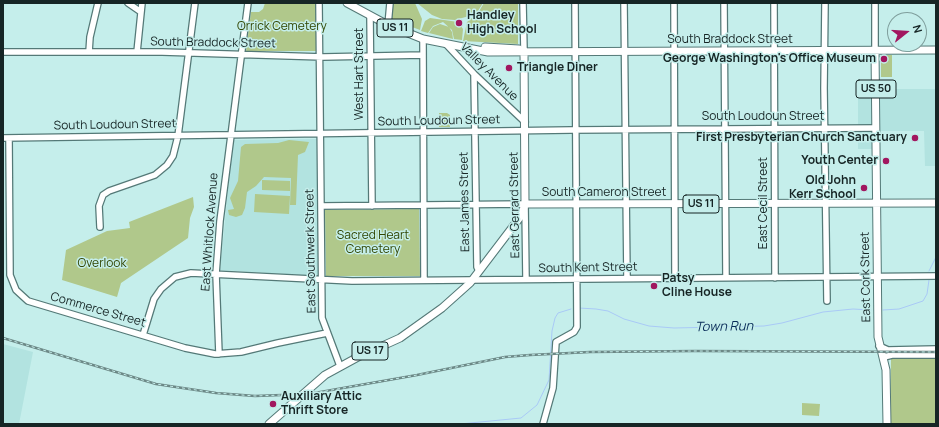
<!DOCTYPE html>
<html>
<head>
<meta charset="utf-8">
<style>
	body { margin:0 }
	#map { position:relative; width:939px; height:427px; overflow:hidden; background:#c5eeeb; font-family:Manrope,sans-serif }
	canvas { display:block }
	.frame { position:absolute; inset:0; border:4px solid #162525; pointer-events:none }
	.north { position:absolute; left:887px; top:12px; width:40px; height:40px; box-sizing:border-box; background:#c5eeeb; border:1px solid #7f9e9c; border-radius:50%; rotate:73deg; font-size:11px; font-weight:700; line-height:16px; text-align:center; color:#162525 }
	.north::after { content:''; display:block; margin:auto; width:14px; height:18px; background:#a1165f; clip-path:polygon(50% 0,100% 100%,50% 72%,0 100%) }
</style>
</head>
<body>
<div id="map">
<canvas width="939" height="427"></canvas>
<div class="frame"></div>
<div class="north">N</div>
</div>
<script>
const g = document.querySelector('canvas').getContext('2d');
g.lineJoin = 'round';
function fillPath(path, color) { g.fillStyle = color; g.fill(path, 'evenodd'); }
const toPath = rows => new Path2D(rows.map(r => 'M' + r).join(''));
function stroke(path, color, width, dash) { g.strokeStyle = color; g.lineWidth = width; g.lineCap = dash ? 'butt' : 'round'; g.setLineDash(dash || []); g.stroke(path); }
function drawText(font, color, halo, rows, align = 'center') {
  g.font = font + ' Manrope,sans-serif'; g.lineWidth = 3; g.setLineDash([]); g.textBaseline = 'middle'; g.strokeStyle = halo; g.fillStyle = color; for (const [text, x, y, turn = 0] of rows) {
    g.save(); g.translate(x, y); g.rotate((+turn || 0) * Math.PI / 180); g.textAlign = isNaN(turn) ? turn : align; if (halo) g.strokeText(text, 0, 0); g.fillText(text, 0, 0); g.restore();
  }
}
fillPath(toPath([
	[858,89,936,89,936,166,925,166,924,131,874,131,874,149,858,149],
	[318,139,319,276,220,270,233,140],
	[3,344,33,352,19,424,3,424]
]), '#b2e3e0');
fillPath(toPath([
	[265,3,317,3,318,51,246,51,251,12,259,12,263,9],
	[393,3,415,3,422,19,420,30,391,19],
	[417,3,483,3,476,14,455,20,442,19,432,15],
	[484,3,518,3,518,44,463,41,467,22,478,13],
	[430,18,458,22,463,29,462,40,454,39,452,30,443,22,433,26,428,33,421,31,425,21],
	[440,24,449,27,452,32,453,39,429,33,433,27],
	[881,55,892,55,892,77,881,77],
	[439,113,447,113,450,115,450,127,439,127],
	[289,140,309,142,305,152,298,155,296,205,290,205,291,178,264,177,256,186,247,192,245,208,242,215,236,217,229,215,228,210,234,209,230,198,238,181,241,147,245,144,278,143],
	[262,180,290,181,290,191,262,190],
	[255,194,290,196,289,214,254,212],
	[193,197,194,207,190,218,188,238,121,283,117,297,62,280,66,250,107,231,130,228,129,222],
	[419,209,420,276,326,276,325,210],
	[936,357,936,424,890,424,891,358],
	[802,403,820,404,819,416,802,415]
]), '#b0c88b');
stroke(toPath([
	[929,271,936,257],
	[579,308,596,309,608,311,624,319,649,326,674,328,764,326,782,323,823,312,853,309,871,310],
	[883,310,899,309,923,301,927,294,929,280],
	[460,424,521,418,537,405,549,380,552,331,555,318,558,313,571,309]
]), '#a9c9f6', 1);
const minor = toPath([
	[128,3,141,12],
	[319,3,322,318,340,366],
	[523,3,524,51],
	[624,3,627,278],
	[674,3,675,278],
	[724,3,726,278],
	[774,3,775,278],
	[825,3,824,88,827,301],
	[875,3,875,50],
	[370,16,372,206],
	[388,25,390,3],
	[423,39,424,280],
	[446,44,474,74,525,122],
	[3,52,162,52,323,57,423,55],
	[89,52,90,37,98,3],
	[137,52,142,3],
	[474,74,477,267,479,271],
	[3,138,571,130,876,128],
	[9,138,10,275,16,290,28,301,185,348,215,354,241,352,278,343,327,333],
	[321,206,525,204,526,279],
	[100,227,99,206,103,195,109,191,155,175,167,165,173,156,178,136,195,3],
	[143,335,154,299,161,289,175,277,191,273,352,281,936,276],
	[879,346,888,350,936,349],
	[219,354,216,274,220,221,248,3],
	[884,357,892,355,936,355],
	[543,424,553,388,556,342,574,332,577,327,575,3]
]);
const major = toPath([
	[347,3,388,25,423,39,488,52,936,50],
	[485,47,519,49],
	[875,50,878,337,886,370,887,424],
	[525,204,936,203],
	[269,424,325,375,358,357,400,338,442,308,470,283,521,216,525,204,524,51]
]);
stroke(minor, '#547977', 8);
stroke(major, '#547977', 9);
stroke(minor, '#fff', 5.5);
stroke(major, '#fff', 7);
const rail = toPath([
	[3,338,156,384,216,393,255,396,309,394,417,375,505,357,530,355,590,352,695,351,936,352]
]);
stroke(rail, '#6c8886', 2.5);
stroke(rail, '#c5eeeb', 1, [3]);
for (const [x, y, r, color] of [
	[459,23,4,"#a1165f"],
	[884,59,4,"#a1165f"],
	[509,68,4,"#a1165f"],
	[915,138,4,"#a1165f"],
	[886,161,4,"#a1165f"],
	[864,188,4,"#a1165f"],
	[654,286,4,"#a1165f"],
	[273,404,4,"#a1165f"]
]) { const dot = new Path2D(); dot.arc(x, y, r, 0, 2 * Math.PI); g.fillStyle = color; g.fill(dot); stroke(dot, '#c5eeeb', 1.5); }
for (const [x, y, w] of [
	[395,28,36],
	[876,89,40],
	[701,204,36],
	[370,351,36]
]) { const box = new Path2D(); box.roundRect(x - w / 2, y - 9, w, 18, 3); g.fillStyle = '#c5eeeb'; g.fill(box); stroke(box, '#162525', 1); }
drawText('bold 11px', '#162525', null, [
	["US 11",395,28],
	["US 50",876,89],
	["US 11",701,204],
	["US 17",370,351]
]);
drawText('bold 12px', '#162525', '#c5eeeb', [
	["Handley",467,16],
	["High School",467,30],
	["George Washington's Office Museum",876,59,"right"],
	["Triangle Diner",517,68],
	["First Presbyterian Church Sanctuary",907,138,"right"],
	["Youth Center",878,161,"right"],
	["Old John",856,181,"right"],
	["Kerr School",856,195,"right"],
	["Patsy",662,279],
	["Cline House",662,293],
	["Auxiliary Attic",281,397],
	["Thrift Store",281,411]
], 'left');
drawText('12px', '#314500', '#c5eeeb', [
	["Orrick Cemetery",282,27],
	["Sacred Heart",373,236],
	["Cemetery",373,250],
	["Overlook",102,264]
]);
drawText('12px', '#162525', '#c5eeeb', [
	["South Braddock Street",730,40],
	["South Braddock Street",213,43,1],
	["Valley Avenue",489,72,45],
	["West Hart Street",360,74,-90],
	["South Loudoun Street",763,117],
	["South Loudoun Street",439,121,-1],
	["South Loudoun Street",115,125,-1],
	["South Cameron Street",604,193],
	["East James Street",465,202,-91],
	["East Cecil Street",764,203,-90],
	["East Gerrard Street",515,205,-91],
	["East Whitlock Avenue",210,232,-86],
	["East Southwerk Street",311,251,-91],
	["South Kent Street",588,268,-1],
	["East Cork Street",866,277,-91],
	["Commerce Street",98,310,16]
]);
drawText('italic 13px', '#082b58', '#c5eeeb', [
	["Town Run",724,327,-1]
]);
</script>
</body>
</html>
